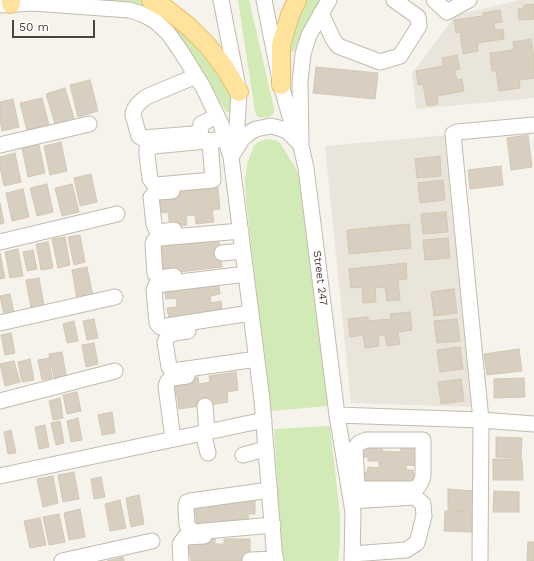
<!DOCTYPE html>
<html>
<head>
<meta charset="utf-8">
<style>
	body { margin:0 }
	#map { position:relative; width:534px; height:561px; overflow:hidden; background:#f6f3ec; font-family:"Work Sans",sans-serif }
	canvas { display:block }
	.scale { position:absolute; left:12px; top:20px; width:83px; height:18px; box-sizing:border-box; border:2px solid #4b4439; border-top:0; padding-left:5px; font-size:12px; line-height:14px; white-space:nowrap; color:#4b4439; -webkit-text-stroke:3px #fff; paint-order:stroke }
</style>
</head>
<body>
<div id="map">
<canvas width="534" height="561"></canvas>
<div class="scale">50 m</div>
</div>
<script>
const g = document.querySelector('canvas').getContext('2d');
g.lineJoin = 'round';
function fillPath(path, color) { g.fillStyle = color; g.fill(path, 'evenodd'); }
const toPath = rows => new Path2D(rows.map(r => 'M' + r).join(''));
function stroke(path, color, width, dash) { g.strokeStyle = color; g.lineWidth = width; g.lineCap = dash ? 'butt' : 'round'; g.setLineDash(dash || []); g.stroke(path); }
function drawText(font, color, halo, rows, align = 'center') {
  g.font = font + ' "Work Sans",sans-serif'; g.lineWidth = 3; g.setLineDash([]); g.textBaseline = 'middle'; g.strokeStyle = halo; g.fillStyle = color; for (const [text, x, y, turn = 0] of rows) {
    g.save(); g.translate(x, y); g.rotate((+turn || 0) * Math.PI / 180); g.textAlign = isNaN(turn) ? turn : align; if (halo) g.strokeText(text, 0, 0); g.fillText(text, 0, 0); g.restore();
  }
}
fillPath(toPath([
	[520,0,534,0,534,98,416,109,412,73,456,15],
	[450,135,473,407,351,403,325,146]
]), '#eae5da');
fillPath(toPath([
	[36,0,140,0,158,8,205,50,228,89,233,101,232,110,228,113,225,110,195,60,168,23],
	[238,0,249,0,274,108,274,113,270,117,260,118,257,116,255,112],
	[301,0,324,0,310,18,301,34,295,50,293,52,290,52,288,49],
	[267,139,275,140,280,143,295,167,299,175,302,188,328,406,270,411,246,201,245,180,247,164,254,146,258,142],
	[330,426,340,515,340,546,338,561,282,561,274,429]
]), '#d2eab5');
const building = toPath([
	[534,4,534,19,519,20,518,9,524,8,524,5,534,4],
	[500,10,502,22,494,23,495,30,503,29,504,39,477,43,478,51,463,54,460,32,456,33,454,20,483,16,483,13,500,10],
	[531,39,534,58,534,78,519,80,520,88,499,91,496,71,492,71,490,53,514,50,513,42,531,39],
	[457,55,460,69,455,70,457,80,462,79,464,91,437,96,438,104,427,106,423,84,418,85,416,71,443,66,442,58,457,55],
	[316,67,378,73,375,99,313,93,316,67],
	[90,80,98,111,78,117,70,85,90,80],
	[65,88,74,118,55,124,46,94,65,88],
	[42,98,49,125,27,130,20,103,42,98],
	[13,99,19,127,2,131,0,120,0,102,13,99],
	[528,135,532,167,511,170,507,138,528,135],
	[61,142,67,171,50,175,44,146,61,142],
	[39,145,45,173,28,177,22,148,39,145],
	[15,153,21,182,4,186,0,167,0,157,15,153],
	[440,156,441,176,417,178,415,159,440,156],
	[501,166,503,185,470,189,468,170,501,166],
	[91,174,97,202,80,206,74,178,91,174],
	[443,180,445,200,420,203,418,183,443,180],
	[47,184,53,212,37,216,30,188,47,184],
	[72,184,79,212,62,216,55,188,72,184],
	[218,188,220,209,212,210,214,222,196,224,195,215,186,216,187,225,170,227,168,212,160,213,158,194,218,188],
	[23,189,29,217,12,221,6,193,23,189],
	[0,203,4,223,0,224,0,203],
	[446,212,448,232,423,234,421,214,446,212],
	[409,224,411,248,349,254,347,230,409,224],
	[80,235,85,262,74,265,68,237,80,235],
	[218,235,222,267,162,274,158,241,218,235],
	[65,237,70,265,58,268,52,239,65,237],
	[448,238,450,258,425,260,423,240,448,238],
	[48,242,53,268,41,270,36,244,48,242],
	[18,249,23,276,10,278,5,252,18,249],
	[33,250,37,269,27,271,23,252,33,250],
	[0,253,5,278,0,279,0,253],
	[406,263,407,279,398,280,400,300,387,301,385,287,375,288,376,302,363,303,362,287,351,288,349,269,406,263],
	[87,267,93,296,77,299,72,270,87,267],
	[39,278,44,305,31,308,26,280,39,278],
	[218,279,220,294,210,296,211,303,221,301,222,311,169,319,167,308,177,307,176,298,166,299,164,287,218,279],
	[454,289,457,313,434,316,431,292,454,289],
	[10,294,14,313,4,315,0,296,10,294],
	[410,312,412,330,398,332,400,344,387,346,385,335,378,336,379,346,365,348,363,335,350,337,348,319,368,317,368,321,391,319,390,314,410,312],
	[94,319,98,338,87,340,83,321,94,319],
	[457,319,460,341,437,343,434,321,457,319],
	[74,321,78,341,67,343,63,324,74,321],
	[11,333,15,353,5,355,1,335,11,333],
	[94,343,98,364,86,367,82,345,94,343],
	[460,347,463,369,440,372,437,350,460,347],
	[519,349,522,371,487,375,484,354,519,349],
	[62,352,66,375,54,378,49,354,62,352],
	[49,358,52,378,42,380,38,360,49,358],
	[30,359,34,380,22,382,18,362,30,359],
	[14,361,20,382,5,386,0,364,14,361],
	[236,372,238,390,227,392,228,402,209,405,208,397,199,398,200,406,179,409,177,396,174,396,172,381,198,377,199,384,210,382,209,376,236,372],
	[524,378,525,397,494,398,494,379,524,378],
	[461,379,464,401,441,404,438,382,461,379],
	[77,392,81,411,67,414,63,395,77,392],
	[60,398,63,418,53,420,49,401,60,398],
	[112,412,115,433,102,435,98,415,112,412],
	[78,418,82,440,71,442,67,421,78,418],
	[60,421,64,443,56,445,51,423,60,421],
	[45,425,49,447,39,449,35,427,45,425],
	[11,430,16,453,8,454,4,432,11,430],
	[496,437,522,438,521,458,496,457,496,437],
	[362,445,382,446,382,451,401,452,401,447,420,448,419,466,406,465,406,470,413,470,413,474,419,475,418,484,360,481,360,472,367,472,368,467,379,468,379,461,368,461,368,457,361,457,362,445],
	[493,459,522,459,523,480,493,480,493,459],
	[74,472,79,499,63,502,58,475,74,472],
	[53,476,58,503,43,507,37,479,53,476],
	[101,477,105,497,94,499,91,479,101,477],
	[448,489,474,491,473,511,448,510,448,489],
	[494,491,519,492,519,512,493,512,494,491],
	[139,495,144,524,131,527,126,498,139,495],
	[255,497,255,514,248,514,249,524,230,526,229,521,221,521,221,527,196,527,196,513,189,513,190,505,255,497],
	[120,500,126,528,110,531,105,504,120,500],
	[80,509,85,537,69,540,64,513,80,509],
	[445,511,473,512,472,532,444,531,445,511],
	[59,514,65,542,49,545,43,517,59,514],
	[40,518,46,545,30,548,24,521,40,518],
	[184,539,215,539,215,544,224,544,224,539,250,539,250,556,243,556,243,561,191,561,191,555,184,555,184,539],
	[528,542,534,542,534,561,527,561,528,542],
	[123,557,124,561,107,561,123,557]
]);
fillPath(building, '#d8cfc1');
stroke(building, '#d3c7b4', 1);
const minor = toPath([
	[221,0,239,92,237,127,232,154],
	[264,0,281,85,291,120,297,136],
	[329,0,309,35,303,54,300,81,301,146,306,168,337,415,353,512,352,561],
	[434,0,447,12,469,0],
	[0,5,33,3,129,10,142,14,155,21,168,33,180,50,203,87,221,124,231,157,262,400,275,561],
	[321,13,333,39,338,46,380,62,400,56,419,26,418,17,394,0],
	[196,76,146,97,137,105,134,110,133,115,139,136,142,138,194,134,201,129,201,124,217,116],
	[210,141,213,180,156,185,153,183,150,179,147,155,147,149,154,146,226,139],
	[0,145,89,124],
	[234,152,242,139,249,133,256,129,271,126,279,128,287,131,298,142],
	[172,191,157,192,154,194,151,197,154,224,156,229,159,232,174,230],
	[0,242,117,214],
	[222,253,243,251],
	[246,274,156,285,154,290,157,323,160,327,251,313],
	[174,276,160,278,155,274,153,244,154,241,160,238,241,231],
	[0,323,115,297],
	[188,331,174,333,168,336,165,342,169,367,173,371,257,359],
	[0,401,115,371],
	[205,406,207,432],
	[337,415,481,420,534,424],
	[203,433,208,453],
	[173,439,166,386,168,381,172,378,187,376],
	[243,455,266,449],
	[0,476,264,420],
	[349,489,412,489,418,487,421,482,423,476,423,440,366,440,359,443,355,448,357,487],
	[270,490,190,501,187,502,186,507,187,525,190,529,194,532,273,525],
	[351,501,415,497,423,504,424,516,417,543,406,550,352,554],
	[480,559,481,420,453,134,457,132,534,125],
	[250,560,276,559],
	[62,561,152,541],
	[181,561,180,544,185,537,204,536]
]);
const major = toPath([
	[151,0,166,9,188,26,208,46,225,68,239,92],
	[11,4,11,0],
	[281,85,281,45,290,15,297,0]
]);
stroke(minor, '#c2bbae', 17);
stroke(major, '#e6c16a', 20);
stroke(minor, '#fff', 15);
stroke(major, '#ffe39c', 18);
drawText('11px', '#4b4439', '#fff', [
	["Street 247",320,278,83]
]);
</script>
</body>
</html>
